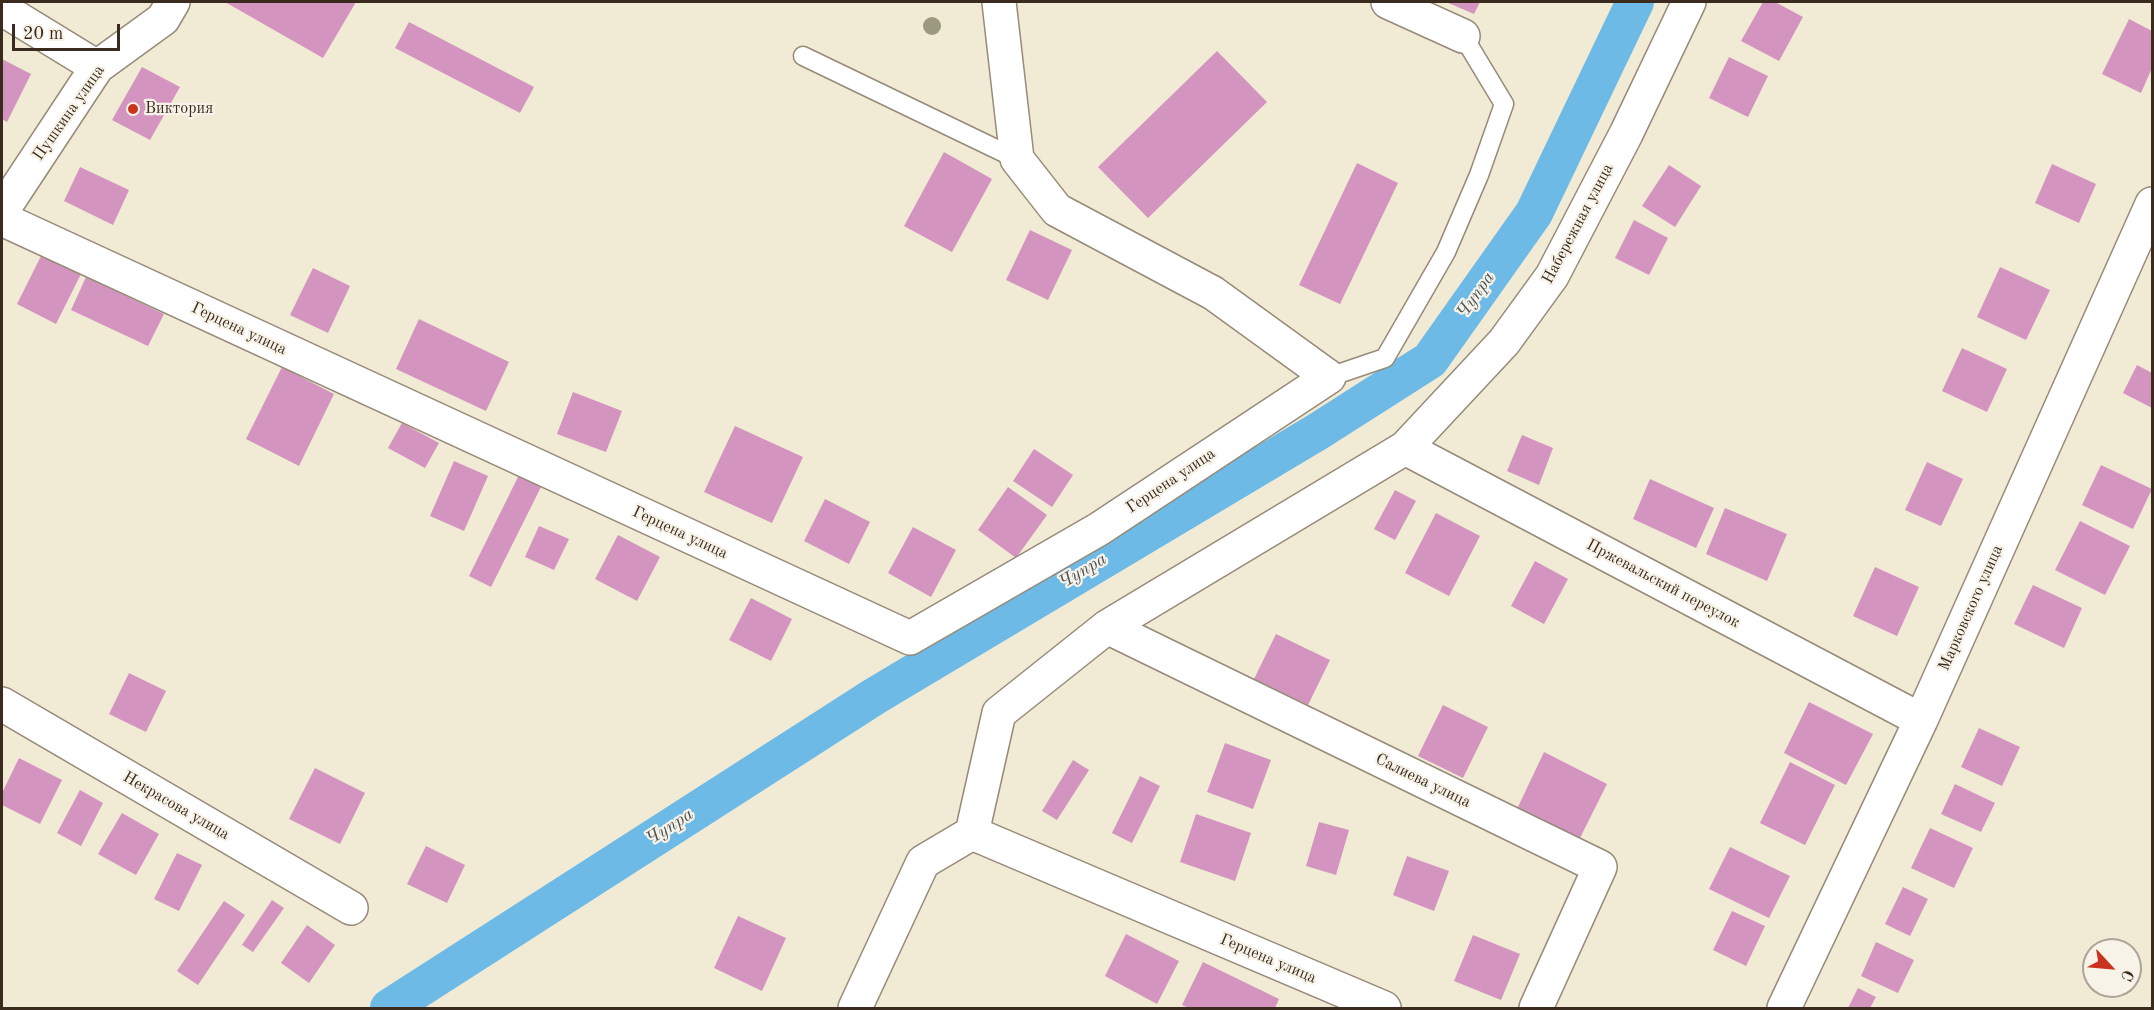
<!DOCTYPE html>
<html>
<head>
<meta charset="utf-8">
<style>
	body { margin:0 }
	#map { position:relative; width:2154px; height:1010px; overflow:hidden; background:#f1ead4; font-family:"Old Standard TT",serif }
	canvas { display:block }
	.frame { position:absolute; inset:0; border:3px solid #3b2a1e; pointer-events:none }
	.north { position:absolute; left:2082px; top:938px; width:60px; height:60px; box-sizing:border-box; background:#f7f3e8; border:2px solid #aca397; border-radius:50%; rotate:116deg; font-size:16px; font-weight:700; line-height:24px; text-align:center; color:#3b2a1e }
	.north::after { content:''; display:block; margin:auto; width:21px; height:27px; background:#c8321e; clip-path:polygon(50% 0,100% 100%,50% 72%,0 100%) }
	.scale { position:absolute; left:12px; top:24px; width:108px; height:27px; box-sizing:border-box; border:3px solid #3b2a1e; border-top:0; padding-left:8px; font-size:18px; line-height:21px; white-space:nowrap; color:#3b2a1e; -webkit-text-stroke:4px #f7f3e8; paint-order:stroke }
</style>
</head>
<body>
<div id="map">
<canvas width="2154" height="1010"></canvas>
<div class="frame"></div>
<div class="north">С</div>
<div class="scale">20 m</div>
</div>
<script>
const g = document.querySelector('canvas').getContext('2d');
g.lineJoin = 'round';
const toPath = rows => new Path2D(rows.map(r => 'M' + r).join(''));
function stroke(path, color, width, dash) { g.strokeStyle = color; g.lineWidth = width; g.lineCap = dash ? 'butt' : 'round'; g.setLineDash(dash || []); g.stroke(path); }
function fillPath(path, color) { g.fillStyle = color; g.fill(path, 'evenodd'); }
function drawText(font, color, halo, rows, align = 'center') {
  g.font = font + ' "Old Standard TT",serif'; g.lineWidth = 4.5; g.setLineDash([]); g.textBaseline = 'middle'; g.strokeStyle = halo; g.fillStyle = color; for (const [text, x, y, turn = 0] of rows) {
    g.save(); g.translate(x, y); g.rotate((+turn || 0) * Math.PI / 180); g.textAlign = isNaN(turn) ? turn : align; if (halo) g.strokeText(text, 0, 0); g.fillText(text, 0, 0); g.restore();
  }
}
stroke(toPath([
	[389,1008,875,696,1317,432,1430,360,1534,213,1635,2]
]), '#6dbae7', 38);
fillPath(toPath([
	[225,2,356,2,323,58],
	[1446,2,1480,2,1474,14],
	[1763,2,1775,2,1803,17,1779,61,1741,41],
	[2129,19,2152,31,2152,68,2141,93,2102,74],
	[409,22,534,87,520,113,395,48],
	[1217,51,1267,102,1148,218,1098,167],
	[1729,57,1768,76,1748,117,1709,98],
	[2,59,31,74,7,122,2,119],
	[142,67,180,87,150,140,112,120],
	[944,152,992,179,952,252,904,226],
	[1357,163,1398,183,1340,304,1299,285],
	[2052,164,2096,184,2079,223,2035,203],
	[1669,165,1701,186,1675,227,1642,206],
	[80,167,129,190,113,225,64,201],
	[1634,220,1668,238,1649,275,1615,258],
	[1030,230,1072,250,1048,300,1006,280],
	[42,254,81,274,56,324,17,304],
	[2000,267,2050,290,2026,340,1977,317],
	[313,268,350,286,328,333,290,315],
	[86,277,164,314,148,346,71,310],
	[419,319,509,362,486,411,396,369],
	[1962,348,2007,369,1987,412,1942,391],
	[2137,365,2152,373,2152,408,2123,393],
	[282,367,334,394,299,466,246,439],
	[573,392,622,411,606,452,557,434],
	[402,423,439,443,425,468,388,448],
	[735,426,803,457,772,523,704,492],
	[1522,435,1553,448,1539,485,1507,471],
	[1034,449,1073,475,1052,507,1013,481],
	[454,461,488,476,464,531,430,516],
	[1927,462,1963,479,1941,526,1905,510],
	[2101,465,2152,489,2133,529,2082,505],
	[519,475,541,487,491,587,469,576],
	[1650,479,1714,508,1696,548,1633,519],
	[1008,487,1047,515,1016,558,978,530],
	[1395,490,1416,501,1395,540,1374,529],
	[825,499,870,522,849,564,804,541],
	[1725,508,1787,534,1767,581,1706,554],
	[1436,513,1480,536,1449,596,1405,573],
	[2080,521,2130,546,2105,595,2055,570],
	[539,526,569,539,554,570,525,557],
	[913,527,956,550,931,597,888,573],
	[618,535,660,557,637,601,595,579],
	[1535,561,1568,579,1544,624,1511,606],
	[1875,567,1919,587,1897,636,1853,616],
	[2033,585,2082,608,2064,648,2014,624],
	[751,598,792,619,771,661,729,640],
	[1276,634,1330,660,1308,705,1254,679],
	[129,673,166,691,146,732,109,714],
	[1809,702,1873,734,1846,785,1784,753],
	[1443,705,1488,727,1463,778,1418,756],
	[1979,728,2020,747,2002,786,1961,767],
	[1225,743,1271,760,1253,809,1207,792],
	[1544,752,1607,784,1579,840,1517,809],
	[19,758,62,780,40,824,2,805,2,793],
	[1073,760,1089,770,1057,820,1042,811],
	[1790,762,1835,785,1805,845,1760,823],
	[315,768,365,793,340,844,289,819],
	[1140,776,1160,786,1132,843,1112,833],
	[1955,784,1995,803,1981,832,1941,814],
	[80,790,103,803,81,846,57,833],
	[122,813,159,834,136,875,98,854],
	[1196,814,1251,833,1235,881,1180,862],
	[1319,822,1349,830,1336,875,1306,866],
	[1930,828,1973,848,1954,888,1911,868],
	[426,846,465,865,447,903,407,884],
	[1730,847,1790,876,1769,918,1709,889],
	[177,853,202,865,179,911,154,899],
	[1407,856,1449,871,1434,911,1393,895],
	[1903,887,1928,899,1910,936,1885,924],
	[272,900,284,908,253,952,242,945],
	[224,901,245,915,198,985,177,971],
	[1732,911,1765,926,1746,966,1713,950],
	[738,916,786,938,762,991,714,968],
	[307,925,335,945,309,983,281,963],
	[1126,934,1179,961,1157,1004,1105,976],
	[1473,935,1520,954,1501,1000,1454,981],
	[1876,942,1914,960,1898,993,1861,976],
	[1203,962,1279,999,1275,1008,1189,1008,1182,1005],
	[1858,988,1876,997,1870,1008,1848,1008]
]), '#d395c0');
const lane = toPath([
	[803,56,1017,159],
	[1329,377,1385,358,1446,252,1479,175,1504,104,1463,36]
]);
const street = toPath([
	[1388,2,1463,36],
	[2,10,7,12,97,67],
	[2,211,97,67,163,19,173,2],
	[2,219,910,638,1099,529,1329,377,1213,293,1057,210,1017,159,999,2],
	[1405,448,1921,720],
	[1107,627,1600,867,1536,1008],
	[2,704,351,908],
	[972,833,999,713,1107,627,1405,448,1504,342,1552,276,1626,134,1689,2],
	[855,1008,923,862,972,833,1384,1008],
	[1784,1008,1921,720,2152,204]
]);
stroke(lane, '#968a79', 21);
stroke(street, '#968a79', 36);
stroke(lane, '#fff', 18);
stroke(street, '#fff', 33);
g.fillStyle = '#9c9a7e';
for (const [x, y] of [
	[932,26]
]) { g.beginPath(); g.arc(x, y, 9, 0, 2 * Math.PI); g.fill(); }
for (const [x, y, r, color] of [
	[133,109,6,"#c8321e"]
]) { const dot = new Path2D(); dot.arc(x, y, r, 0, 2 * Math.PI); g.fillStyle = color; g.fill(dot); stroke(dot, '#f7f3e8', 2); }
drawText('16px', '#3b2a1e', '#f7f3e8', [
	["Виктория",145,109]
], 'left');
drawText('16px', '#3b2a1e', '#f7f3e8', [
	["Пушкина улица",69,113,-55],
	["Набережная улица",1578,224,-62],
	["Герцена улица",239,329,25],
	["Герцена улица",1171,481,-34],
	["Герцена улица",680,533,25],
	["Пржевальский переулок",1663,584,28],
	["Марковского улица",1971,608,-66],
	["Салиева улица",1423,781,26],
	["Некрасова улица",176,806,30],
	["Герцена улица",1268,959,23]
]);
drawText('italic 18px', '#4a555a', '#f7f3e8', [
	["Чупра",1476,295,-55],
	["Чупра",1083,571,-31],
	["Чупра",670,827,-33]
]);
</script>
</body>
</html>
